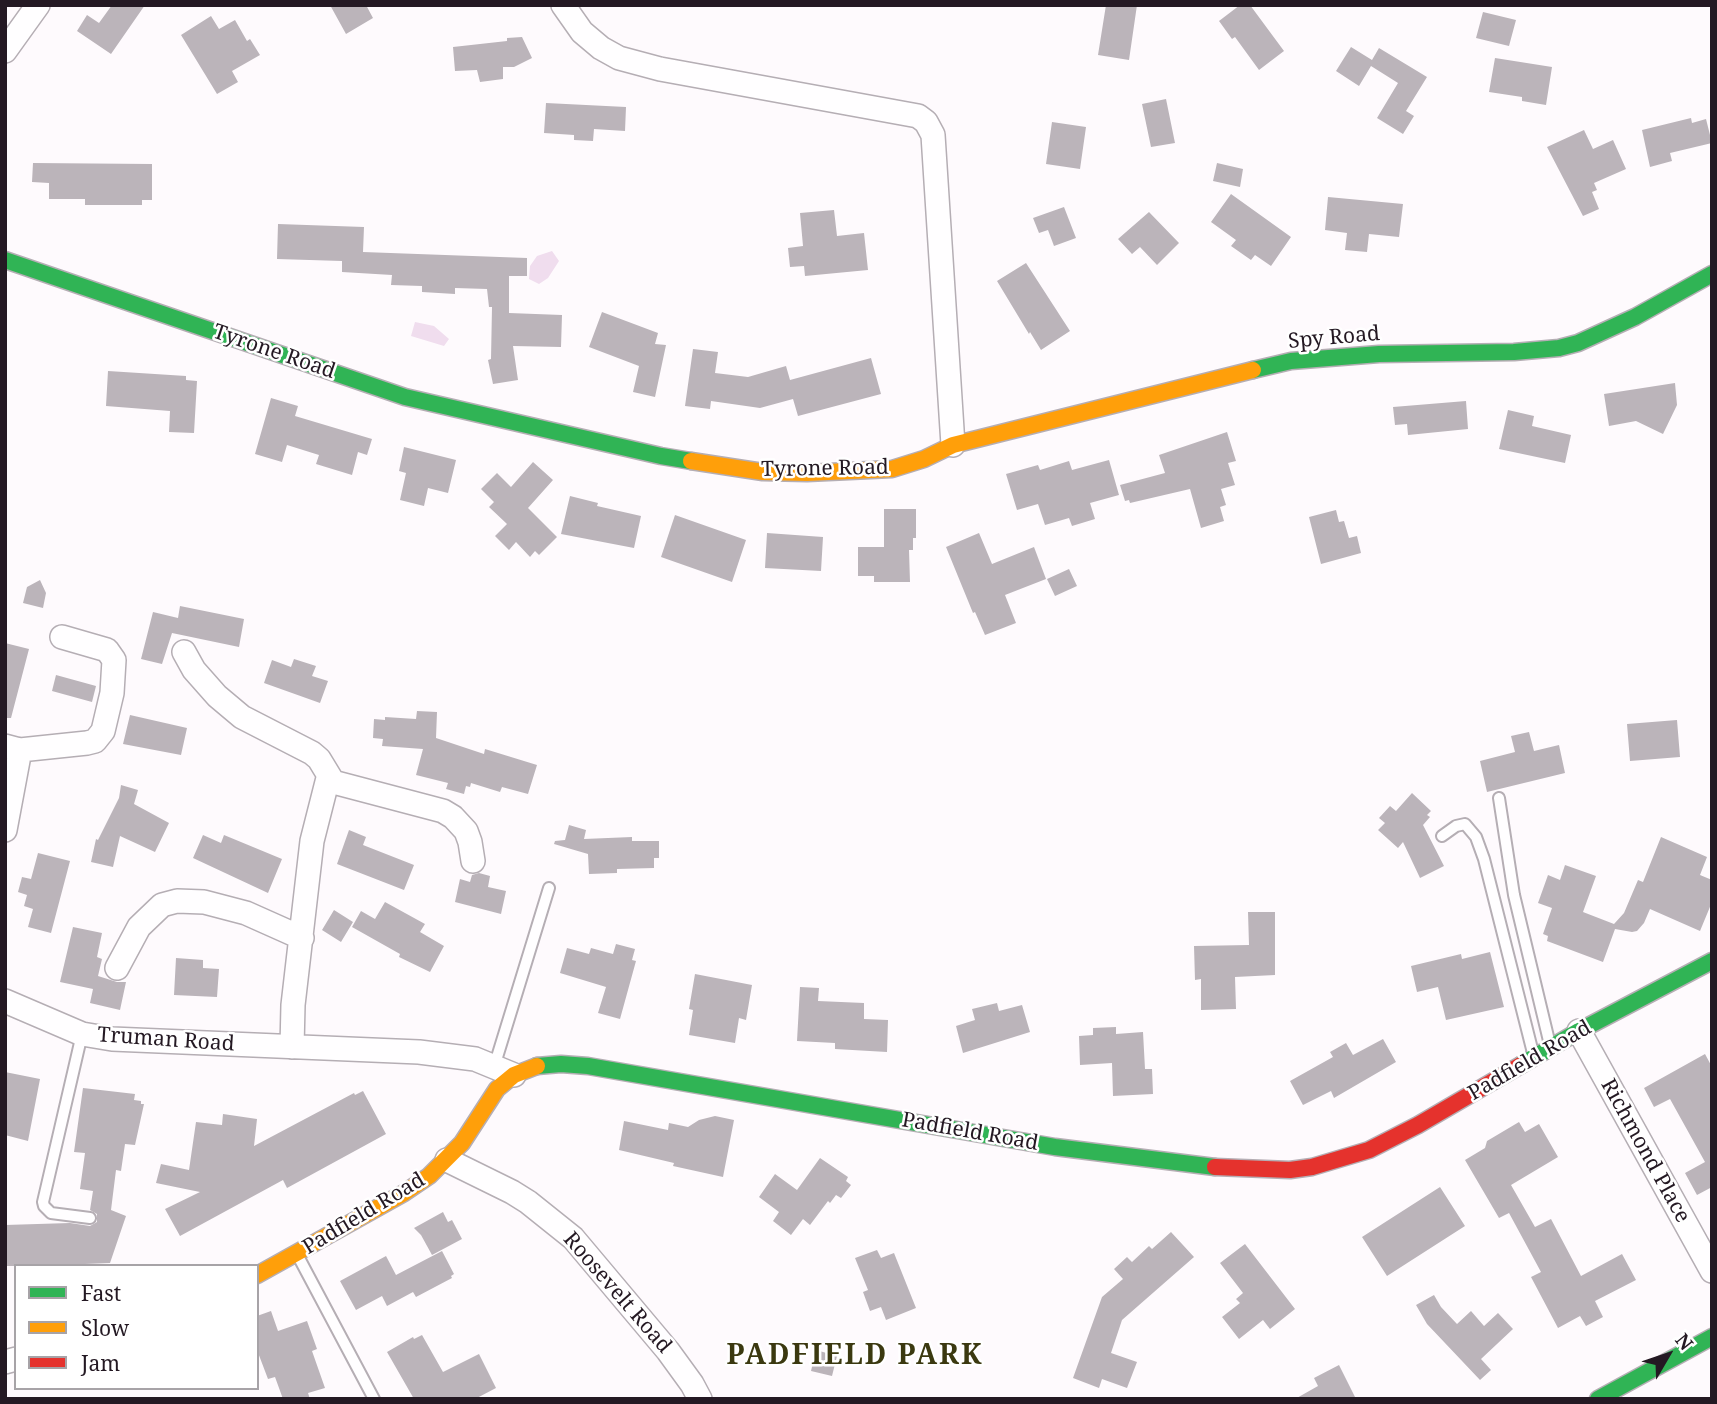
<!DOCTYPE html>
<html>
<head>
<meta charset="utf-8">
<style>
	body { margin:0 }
	#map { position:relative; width:1717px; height:1404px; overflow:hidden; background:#fefafd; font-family:"Noto Serif",serif }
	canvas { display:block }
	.frame { position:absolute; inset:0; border:7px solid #241923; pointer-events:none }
	.legend { position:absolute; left:14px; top:1264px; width:245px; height:126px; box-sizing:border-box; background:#fff; border:2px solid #a7a3a7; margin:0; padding:9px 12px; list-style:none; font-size:21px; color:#241923 }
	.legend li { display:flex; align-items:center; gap:14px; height:35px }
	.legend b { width:35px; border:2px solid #a7a3a7 }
	.north { position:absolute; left:1633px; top:1320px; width:70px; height:70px; -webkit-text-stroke:5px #fff; paint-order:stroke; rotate:51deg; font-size:19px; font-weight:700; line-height:28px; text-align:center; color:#241923 }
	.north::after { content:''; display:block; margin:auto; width:24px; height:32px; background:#241923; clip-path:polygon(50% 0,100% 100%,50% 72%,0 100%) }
</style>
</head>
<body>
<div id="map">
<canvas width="1717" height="1404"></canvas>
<div class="frame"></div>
<ul class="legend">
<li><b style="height:9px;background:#30b455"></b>Fast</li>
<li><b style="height:9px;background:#ff9f0a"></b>Slow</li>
<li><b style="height:9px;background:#e5322d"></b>Jam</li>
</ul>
<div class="north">N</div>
</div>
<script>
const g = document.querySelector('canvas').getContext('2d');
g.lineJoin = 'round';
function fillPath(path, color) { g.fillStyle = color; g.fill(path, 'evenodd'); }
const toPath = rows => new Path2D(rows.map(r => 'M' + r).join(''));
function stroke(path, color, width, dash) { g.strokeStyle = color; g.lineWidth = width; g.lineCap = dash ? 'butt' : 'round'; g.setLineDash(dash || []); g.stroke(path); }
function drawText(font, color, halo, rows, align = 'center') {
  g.font = font + ' "Noto Serif",serif'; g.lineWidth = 5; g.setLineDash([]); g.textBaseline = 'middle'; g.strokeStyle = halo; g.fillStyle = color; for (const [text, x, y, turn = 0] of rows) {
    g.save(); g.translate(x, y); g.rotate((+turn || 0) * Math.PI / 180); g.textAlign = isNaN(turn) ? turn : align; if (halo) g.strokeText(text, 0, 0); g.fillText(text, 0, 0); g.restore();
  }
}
fillPath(toPath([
	[552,251,559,261,548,278,539,284,529,279,530,266,537,256],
	[415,322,434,326,449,339,444,346,411,336]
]), '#f0ddee');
fillPath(toPath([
	[112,5,145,5,111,54,77,31,87,15,99,23],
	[330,5,366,5,373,18,346,34],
	[1106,5,1137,5,1129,60,1098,55],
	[1240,5,1250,5,1284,51,1259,70,1235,37,1232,39,1219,21],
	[1483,12,1516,20,1509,46,1476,38],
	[211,16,219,29,235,20,247,41,250,39,260,55,232,71,238,82,217,94,181,35],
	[522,37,532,58,514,67,503,67,503,79,480,82,477,70,455,71,453,47,507,41,507,38],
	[1351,47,1372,60,1379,48,1427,77,1406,111,1414,116,1403,134,1377,118,1398,83,1371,66,1359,86,1336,71],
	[1495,58,1552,67,1546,105,1522,101,1522,97,1489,92],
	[1166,99,1175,143,1151,147,1142,104],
	[546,103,626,107,625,131,594,129,593,141,574,140,574,135,544,133],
	[1691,118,1692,123,1706,119,1712,143,1670,153,1672,161,1650,167,1642,130],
	[1052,122,1086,127,1080,169,1046,164],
	[1584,130,1593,149,1613,140,1626,169,1594,183,1597,190,1592,192,1599,209,1583,216,1547,147],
	[33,163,152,164,152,200,142,200,142,205,85,205,85,199,49,199,49,183,32,182],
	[1217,163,1243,169,1240,187,1213,181],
	[1231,194,1291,237,1271,266,1255,255,1251,260,1231,246,1236,240,1211,222],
	[1328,197,1403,204,1399,237,1369,234,1367,252,1345,250,1347,233,1325,230],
	[1064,207,1076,238,1054,246,1048,230,1039,233,1033,218],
	[834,210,837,236,864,233,868,270,805,276,804,266,790,267,788,248,803,246,800,213],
	[1149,212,1179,243,1157,265,1140,247,1132,254,1118,239],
	[278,224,364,227,363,252,527,258,527,276,509,276,509,313,562,315,561,347,513,346,518,380,493,384,488,360,491,359,492,307,489,307,487,289,455,288,455,294,422,292,422,286,391,285,392,275,342,272,342,261,277,259],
	[1026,263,1070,331,1041,350,1030,332,1029,334,997,281],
	[602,312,658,333,655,344,666,345,655,397,633,392,639,366,589,347],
	[693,349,718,352,715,373,748,377,786,366,790,380,871,358,881,394,798,416,793,399,760,408,711,401,710,409,685,406],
	[108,371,186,376,186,380,197,381,194,433,169,432,170,411,106,406],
	[1675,383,1677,405,1663,434,1636,421,1609,426,1604,394],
	[271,398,298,406,295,416,372,439,367,455,358,452,352,475,316,464,319,455,287,445,282,462,255,454],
	[1466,401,1468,429,1408,435,1407,424,1395,425,1393,407],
	[1508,410,1534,416,1532,426,1571,435,1565,463,1499,449],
	[1227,432,1236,461,1228,463,1235,485,1221,489,1226,505,1220,507,1224,521,1201,528,1190,489,1130,503,1129,500,1125,501,1120,485,1165,473,1159,455],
	[404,447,456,460,448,493,428,488,424,506,400,500,406,473,399,471],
	[1109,460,1119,495,1090,503,1095,519,1072,526,1069,518,1045,525,1038,504,1017,510,1006,474,1038,465,1040,470,1069,461,1072,470],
	[533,462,553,480,528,508,557,537,539,555,535,551,530,557,516,542,509,550,495,536,507,524,489,507,494,502,481,489,497,473,511,487],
	[570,496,598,503,597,506,641,516,634,548,561,534],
	[884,509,916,509,916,538,913,538,913,550,909,550,910,582,874,582,874,576,858,576,858,547,884,547],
	[1336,510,1339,522,1344,521,1349,538,1357,536,1361,553,1321,564,1309,517],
	[675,515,746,540,732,582,661,557],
	[767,533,823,537,821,571,765,568],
	[979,533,992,564,1034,547,1046,579,1005,595,1016,623,985,635,975,612,973,613,946,547],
	[1069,569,1077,586,1055,596,1047,579],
	[40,580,46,593,43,608,23,603,27,587],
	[180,606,244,619,239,647,172,633,162,664,141,659,153,612,178,618],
	[5,643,29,649,11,718,5,718],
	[294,659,316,666,312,676,328,681,320,703,264,683,272,660,291,667],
	[56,675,96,686,92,702,52,691],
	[417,711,437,712,436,738,484,754,485,749,537,765,528,794,502,787,500,792,471,783,470,787,466,786,464,794,446,789,448,783,416,775,423,749,382,746,383,739,373,738,374,719,385,720,385,717,416,719],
	[130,715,187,728,181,755,123,744],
	[1677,720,1680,757,1630,761,1627,724],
	[1529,732,1534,751,1559,745,1565,773,1487,792,1480,761,1515,752,1511,736],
	[121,785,138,790,134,804,169,823,155,852,120,836,113,867,91,862,96,839,98,840,119,798],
	[1412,793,1431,811,1427,815,1430,817,1423,825,1444,866,1420,878,1403,842,1398,848,1378,830,1385,823,1379,818,1390,806,1396,811],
	[569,825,586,830,584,839,632,837,632,841,659,841,659,858,654,858,654,868,617,869,617,873,589,874,588,854,554,844,555,841,565,840],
	[349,830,366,837,363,845,414,865,404,890,337,864],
	[203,835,221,843,224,835,282,859,268,893,193,858],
	[1661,837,1707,857,1700,875,1712,880,1712,902,1700,931,1650,909,1644,923,1637,931,1632,932,1615,929,1603,962,1547,941,1548,936,1543,934,1552,908,1538,903,1548,875,1560,880,1565,865,1596,876,1583,912,1614,924,1624,913,1638,880,1643,882],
	[38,853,70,861,51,933,28,927,33,909,24,906,27,895,18,892,22,877,31,879],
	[479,873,490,876,488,887,506,891,501,914,455,902,460,879,470,882,472,875],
	[385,902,425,924,420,932,444,946,430,972,399,957,400,954,352,927,361,911,375,919],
	[334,910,353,922,341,942,322,930],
	[1248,912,1275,912,1275,975,1235,977,1236,1009,1201,1010,1201,979,1195,980,1194,946,1249,945],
	[73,927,102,933,97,957,102,959,98,976,117,982,126,982,120,1010,90,1003,93,989,60,982],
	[616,944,635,949,632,960,636,961,620,1019,598,1013,606,987,560,973,567,948,589,954,591,948,613,954],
	[1490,952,1504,1007,1446,1020,1438,987,1417,992,1411,966,1461,954,1462,959],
	[176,958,203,960,203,968,219,969,217,997,174,995],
	[695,974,752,985,746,1020,739,1018,735,1043,689,1035,693,1010,689,1009],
	[800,987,819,988,818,1001,864,1003,864,1019,888,1020,887,1052,835,1049,835,1043,797,1041],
	[997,1003,999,1011,1022,1005,1030,1032,963,1053,956,1026,975,1020,972,1009],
	[1116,1027,1116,1034,1143,1032,1145,1069,1152,1069,1153,1094,1113,1096,1112,1063,1080,1065,1079,1036,1093,1035,1093,1028],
	[1383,1039,1396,1062,1334,1098,1331,1091,1303,1105,1290,1081,1333,1057,1330,1052,1346,1043,1353,1055],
	[1705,1054,1712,1067,1712,1187,1697,1195,1685,1173,1705,1162,1670,1099,1654,1107,1644,1088],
	[5,1072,40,1079,28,1141,5,1135],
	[83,1088,135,1094,134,1100,141,1101,141,1104,144,1104,135,1145,125,1144,121,1171,116,1170,111,1210,126,1216,110,1263,85,1264,85,1266,5,1266,5,1225,70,1223,90,1226,97,1222,97,1214,90,1210,93,1191,80,1189,85,1153,74,1152],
	[363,1091,386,1134,287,1188,283,1180,180,1236,165,1209,200,1192,156,1183,161,1164,189,1170,196,1122,222,1125,223,1114,257,1119,254,1146,354,1093,355,1095],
	[715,1116,734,1120,723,1177,673,1166,674,1163,619,1150,624,1121,668,1130,669,1123,688,1127,699,1120],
	[1519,1122,1525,1132,1539,1124,1558,1157,1511,1185,1535,1227,1551,1219,1581,1276,1622,1254,1636,1280,1595,1301,1603,1317,1586,1326,1580,1316,1558,1328,1531,1277,1541,1272,1509,1213,1499,1218,1465,1160,1485,1148,1487,1141],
	[820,1158,848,1177,846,1181,851,1185,841,1198,836,1195,830,1203,828,1201,810,1225,803,1219,791,1235,773,1221,779,1212,759,1197,775,1174,797,1190],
	[1440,1187,1465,1226,1387,1276,1362,1237],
	[443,1212,448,1222,452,1220,462,1239,432,1255,421,1235,414,1228],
	[1171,1232,1194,1257,1122,1320,1111,1353,1137,1362,1127,1388,1102,1379,1099,1388,1073,1378,1102,1297,1123,1279,1114,1269,1127,1257,1132,1262,1149,1246,1152,1249],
	[1245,1244,1295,1309,1270,1329,1263,1320,1239,1339,1222,1317,1240,1303,1236,1299,1243,1293,1220,1263],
	[877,1250,881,1258,894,1253,916,1308,886,1320,881,1307,870,1311,863,1292,868,1290,855,1258],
	[442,1251,454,1274,451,1276,452,1278,416,1297,413,1292,387,1306,382,1296,356,1310,340,1281,386,1256,396,1275],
	[1434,1295,1441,1307,1457,1324,1471,1311,1484,1326,1498,1313,1513,1329,1481,1359,1491,1370,1480,1380,1427,1324,1416,1305],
	[271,1311,278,1331,307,1321,317,1349,312,1351,325,1388,308,1393,310,1399,283,1399,275,1377,268,1379,257,1350,257,1316],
	[422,1335,443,1372,479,1354,496,1388,475,1399,414,1399,387,1352,413,1337,414,1339],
	[816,1350,837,1356,832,1376,811,1371],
	[1339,1365,1356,1399,1295,1399,1318,1386,1314,1378]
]), '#bbb4ba');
const lane = toPath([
	[1499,798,1514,895,1550,1045],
	[1442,836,1456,826,1465,824,1476,837,1484,859,1533,1053],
	[82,1034,43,1202,44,1206,51,1213,90,1218],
	[494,1067,549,888],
	[298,1256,374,1399]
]);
const street = toPath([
	[563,5,582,32,601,48,619,58,660,69,918,116,926,122,933,135,953,445],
	[5,51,38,5],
	[184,652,194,670,217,696,242,717,312,753,319,759,333,782,443,811,453,817,466,831,470,842,473,861],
	[5,746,20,750,87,743,95,741,103,731,112,693,114,660,107,650,62,637],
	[5,830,20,750],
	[117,968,139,927,162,905,177,901,204,902,246,913,302,938],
	[5,1001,82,1034,112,1039,419,1052,475,1059,514,1075],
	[1579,1031,1712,1271],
	[292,1047,293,1005,312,841,328,778],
	[447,1160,512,1192,528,1202,573,1238,668,1351,692,1384,700,1399],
	[5,1362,16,1359]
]);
const fast = toPath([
	[5,260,405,397,661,456,691,461],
	[1253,370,1291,361,1379,354,1514,352,1559,348,1578,343,1635,317,1712,274],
	[1521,1065,1579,1031,1712,961],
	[537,1066,561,1064,588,1066,1055,1147,1215,1167],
	[1598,1399,1712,1337]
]);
const slow = toPath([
	[691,461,763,472,807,473,892,469,924,459,953,445,1253,370],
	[257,1275,404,1193,429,1176,462,1143,497,1089,514,1075,537,1066]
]);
const jam = toPath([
	[1215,1167,1290,1170,1312,1167,1369,1150,1418,1125,1521,1065]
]);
stroke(lane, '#b5aeb4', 14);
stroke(street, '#b5aeb4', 26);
stroke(fast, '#b5aeb4', 19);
stroke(slow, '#b5aeb4', 19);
stroke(jam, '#b5aeb4', 19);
stroke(lane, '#fffeff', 10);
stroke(street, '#fffeff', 23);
stroke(fast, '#30b455', 16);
stroke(slow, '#ff9f0a', 16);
stroke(jam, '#e5322d', 16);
drawText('21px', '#241923', '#fff', [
	["Spy Road",1334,338,-5],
	["Tyrone Road",274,352,19],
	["Tyrone Road",825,469,-1],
	["Truman Road",166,1040,4],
	["Padfield Road",1530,1061,-30],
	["Padfield Road",970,1132,10],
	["Richmond Place",1645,1151,61],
	["Padfield Road",364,1214,-31],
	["Roosevelt Road",617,1293,49]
]);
g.letterSpacing = '2px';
drawText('bold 28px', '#3b3910', '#fff', [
	["PADFIELD PARK",855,1356]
]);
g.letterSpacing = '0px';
</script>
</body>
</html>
